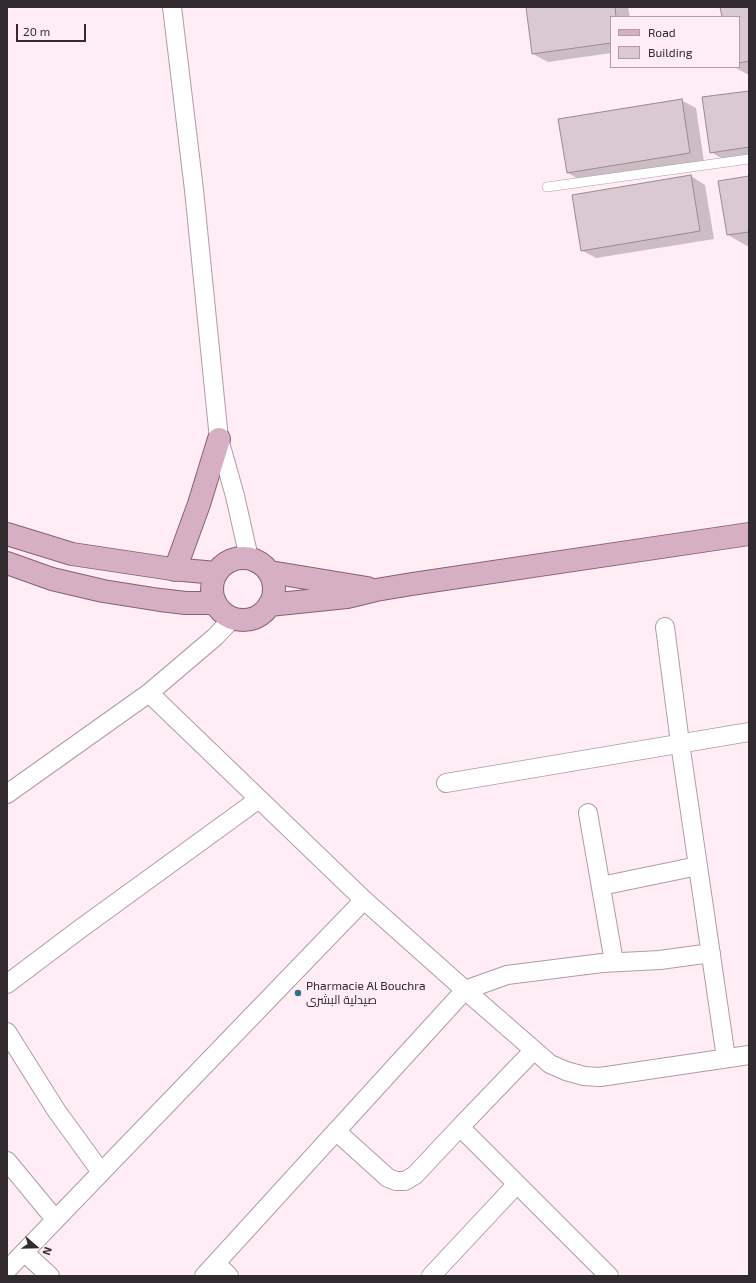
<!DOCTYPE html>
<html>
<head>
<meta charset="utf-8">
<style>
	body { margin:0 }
	#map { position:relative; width:756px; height:1283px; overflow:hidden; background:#ffecf5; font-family:"Exo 2",sans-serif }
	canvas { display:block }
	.frame { position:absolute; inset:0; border:8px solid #312a2e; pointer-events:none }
	.legend { position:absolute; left:610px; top:16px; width:130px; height:52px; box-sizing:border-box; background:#ffecf5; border:1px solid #ad9ea5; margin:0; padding:5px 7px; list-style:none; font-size:12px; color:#312a2e }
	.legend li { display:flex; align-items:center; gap:8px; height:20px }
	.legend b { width:20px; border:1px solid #ad9ea5 }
	.north { position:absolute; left:16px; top:1227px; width:40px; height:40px; -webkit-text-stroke:3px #ffecf5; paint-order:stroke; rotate:110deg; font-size:11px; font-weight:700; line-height:16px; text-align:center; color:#312a2e }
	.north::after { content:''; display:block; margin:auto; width:14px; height:18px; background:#312a2e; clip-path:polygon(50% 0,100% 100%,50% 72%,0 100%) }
	.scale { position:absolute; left:16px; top:24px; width:70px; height:18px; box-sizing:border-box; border:2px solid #312a2e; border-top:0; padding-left:5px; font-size:12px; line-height:14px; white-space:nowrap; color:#312a2e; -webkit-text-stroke:3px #ffecf5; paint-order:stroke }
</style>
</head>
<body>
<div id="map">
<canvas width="756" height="1283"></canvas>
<div class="frame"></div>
<ul class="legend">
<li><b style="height:5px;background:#d6afc3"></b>Road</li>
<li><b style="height:11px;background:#dbc9d2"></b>Building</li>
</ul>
<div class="north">N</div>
<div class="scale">20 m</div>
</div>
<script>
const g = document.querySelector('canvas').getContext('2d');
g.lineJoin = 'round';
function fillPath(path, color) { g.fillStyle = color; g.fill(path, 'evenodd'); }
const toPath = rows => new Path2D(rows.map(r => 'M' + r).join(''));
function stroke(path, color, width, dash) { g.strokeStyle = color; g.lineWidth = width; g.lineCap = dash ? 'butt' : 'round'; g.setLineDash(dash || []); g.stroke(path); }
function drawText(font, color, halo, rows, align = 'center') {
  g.font = font + ' "Exo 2",Cairo,sans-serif'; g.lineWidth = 3; g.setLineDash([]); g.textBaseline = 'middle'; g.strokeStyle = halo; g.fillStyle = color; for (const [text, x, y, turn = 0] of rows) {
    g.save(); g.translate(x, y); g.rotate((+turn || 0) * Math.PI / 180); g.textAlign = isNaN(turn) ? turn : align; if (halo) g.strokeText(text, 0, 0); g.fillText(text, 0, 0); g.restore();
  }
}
fillPath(toPath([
	[527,7,628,7,630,17,611,17,611,53,548,62,533,54],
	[721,7,749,7,749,74,747,74,734,67,739,67,739,17,723,17],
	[749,92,749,160,729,163,711,152],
	[681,100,696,108,704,162,582,181,568,173],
	[691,176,705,185,714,239,596,258,581,250],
	[749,177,749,245,747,246,728,235,720,182]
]), '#0003');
const building = toPath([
	[526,7,615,7,616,17,611,17,611,43,532,54,526,7],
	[720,7,749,7,749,61,739,63,739,17,722,17,720,7],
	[749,91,749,147,710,153,702,97,749,91],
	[682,99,690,153,567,173,558,119,682,99],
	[691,175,700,231,581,251,572,195,691,175],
	[749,176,749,232,727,235,718,181,749,176]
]);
fillPath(building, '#dbc9d2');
stroke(building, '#9a8991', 1);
const service = toPath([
	[547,187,749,159]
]);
const minor = toPath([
	[172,7,194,190,219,439,235,496,249,558],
	[665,627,680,743,726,1058],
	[149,693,364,900,465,990,550,1064,566,1071,584,1076,600,1077,749,1055],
	[446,783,749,732],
	[7,794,149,693,215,637,232,619],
	[588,813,614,962],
	[601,886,698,866],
	[7,984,80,929,259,799],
	[7,1032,56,1110,101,1172],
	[534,1050,460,1127,609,1276],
	[336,1131,388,1178,396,1181,405,1181,415,1175,460,1127],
	[7,1161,55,1219],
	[24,1252,50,1276],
	[216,1263,229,1276],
	[7,1270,364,900],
	[204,1276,465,990,507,975,602,963,660,960,711,953],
	[431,1276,517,1184]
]);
const primary = toPath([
	[7,534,72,554,172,569,216,573],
	'212 589a31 31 0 1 1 62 0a31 31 0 1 1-62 0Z',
	[7,563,52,579,103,591,160,600,186,603,214,603],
	[175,570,199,504,219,439],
	[270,572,367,588],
	[269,605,347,597,376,590,412,584,749,534]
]);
stroke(service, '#af9da5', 10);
stroke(minor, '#af9da5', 20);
stroke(primary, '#8a5e75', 24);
stroke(service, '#fff', 9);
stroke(minor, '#fff', 18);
stroke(primary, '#d6afc3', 22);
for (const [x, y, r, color] of [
	[298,993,4,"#327186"]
]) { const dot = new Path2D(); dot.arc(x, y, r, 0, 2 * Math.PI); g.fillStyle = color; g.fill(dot); stroke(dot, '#ffecf5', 1.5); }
drawText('12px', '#312a2e', '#ffecf5', [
	["Pharmacie Al Bouchra",306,986],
	["صيدلية البشرى",306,1000]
], 'left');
</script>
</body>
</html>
